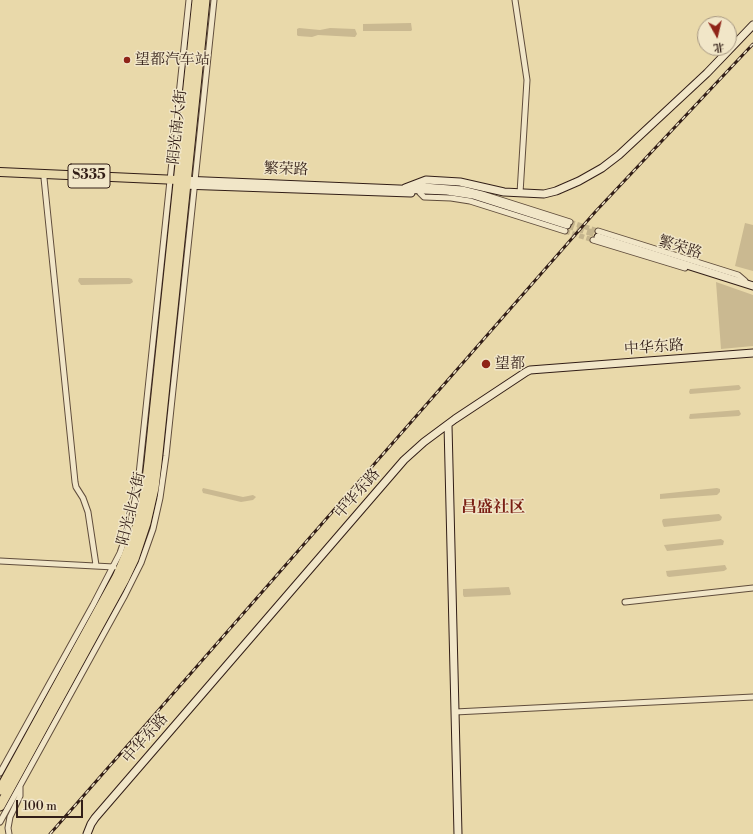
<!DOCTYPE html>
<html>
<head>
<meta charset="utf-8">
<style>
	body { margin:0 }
	#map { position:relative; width:753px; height:834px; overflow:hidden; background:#e9d9aa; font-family:"Libre Bodoni","Noto Serif SC",serif }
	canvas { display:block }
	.north { position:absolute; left:697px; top:16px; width:40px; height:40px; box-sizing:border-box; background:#f1e6c8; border:1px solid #a59681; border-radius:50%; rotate:172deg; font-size:11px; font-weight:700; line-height:16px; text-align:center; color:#321e17 }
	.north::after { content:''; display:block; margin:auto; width:14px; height:18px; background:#8f2418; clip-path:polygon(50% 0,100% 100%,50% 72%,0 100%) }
	.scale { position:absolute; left:16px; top:800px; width:67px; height:18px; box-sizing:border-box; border:2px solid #321e17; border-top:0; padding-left:5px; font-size:12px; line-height:14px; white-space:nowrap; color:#321e17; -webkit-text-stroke:3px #f1e6c8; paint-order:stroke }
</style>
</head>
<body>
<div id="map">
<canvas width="753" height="834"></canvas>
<div class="north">北</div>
<div class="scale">100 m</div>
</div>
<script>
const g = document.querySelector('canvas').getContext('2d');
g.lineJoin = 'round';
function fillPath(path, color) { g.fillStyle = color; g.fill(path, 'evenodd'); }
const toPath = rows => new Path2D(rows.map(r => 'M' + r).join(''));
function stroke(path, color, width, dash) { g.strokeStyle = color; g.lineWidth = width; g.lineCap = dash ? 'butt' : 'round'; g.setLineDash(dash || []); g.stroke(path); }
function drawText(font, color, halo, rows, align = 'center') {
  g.font = font + ' "Libre Bodoni","Noto Serif SC",serif'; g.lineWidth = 3; g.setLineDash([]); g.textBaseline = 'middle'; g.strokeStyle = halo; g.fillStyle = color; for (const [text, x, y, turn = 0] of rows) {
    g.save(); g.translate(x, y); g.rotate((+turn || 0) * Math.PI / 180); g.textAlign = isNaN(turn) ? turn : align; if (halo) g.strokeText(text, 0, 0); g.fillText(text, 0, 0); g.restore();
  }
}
fillPath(toPath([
	[411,23,412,30,411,31,363,31,363,24],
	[299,28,320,30,330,28,355,29,357,34,355,37,318,35,312,37,298,36,297,35,297,29],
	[745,223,753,225,753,271,735,266],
	[79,278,129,278,132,279,133,282,130,284,81,285,78,281],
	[716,282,753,295,753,346,721,349],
	[739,385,741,388,739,390,690,394,689,392,690,389],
	[739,410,741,414,739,416,690,419,689,418,690,414],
	[203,488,243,497,253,495,256,497,253,500,241,502,203,493,202,490],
	[717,488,720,489,720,492,717,495,660,499,660,494],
	[719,514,722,517,721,520,719,521,664,527,663,525,662,521,663,519],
	[721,539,724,541,723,545,667,551,664,545],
	[725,565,727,569,724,571,669,577,667,576,666,571],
	[509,587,511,594,510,595,464,597,463,595,463,589,464,589]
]), '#cab991');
stroke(toPath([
	[570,222,598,231],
	[565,231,593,240]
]), '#c4b48d', 5, [5, 2.5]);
stroke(toPath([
	[567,225,599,235]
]), '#c4b48d', 7, [7, 3.5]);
const street = toPath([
	[515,0,527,80,520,193],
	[44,178,75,482,76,487,83,498,88,512,96,565],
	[414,187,424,186,462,189,482,194,570,222],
	[420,193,424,197,451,198,470,201,565,231],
	[598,231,738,275,745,281],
	[593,240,685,268],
	[0,561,114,567],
	[625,602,753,588],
	[455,712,753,697],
	[0,773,93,605,120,553,131,521,138,484,189,0],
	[0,822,125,595,141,563,153,529,160,498,166,456,214,0],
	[9,834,8,828,10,817,20,796,20,786]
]);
const secondary = toPath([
	[182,180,447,191,473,195,567,225],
	[182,185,411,193],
	[405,188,426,180,460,182,504,192,544,194,556,191,579,181,602,168,619,155,707,73,753,25],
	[598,237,753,286],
	[448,425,458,834],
	[87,834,91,824,95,818,404,460,424,442,455,419,526,372,530,370,753,353]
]);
const primary = toPath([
	[0,172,178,180]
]);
const highway = toPath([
	[0,790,117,577,126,556,139,521,146,487,149,462,197,0],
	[0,806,124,580,134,559,146,523,154,488,157,463,205,0]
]);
stroke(street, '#604d3c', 7);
stroke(secondary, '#321e17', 9);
stroke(primary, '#321e17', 10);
stroke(highway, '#321e17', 11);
stroke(street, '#f1e6c8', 5);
stroke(secondary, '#f1e6c8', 7);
stroke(primary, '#e9d9aa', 8);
stroke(highway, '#e9d9aa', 9);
const rail = toPath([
	[50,834,596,211,753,44]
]);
stroke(rail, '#321e17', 3);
stroke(rail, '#f1e6c8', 1.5, [4.5]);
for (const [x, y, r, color] of [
	[127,60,4,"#8f2418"],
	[486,364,5,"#8f2418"]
]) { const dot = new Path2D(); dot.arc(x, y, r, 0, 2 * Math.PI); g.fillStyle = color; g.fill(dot); stroke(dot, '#f1e6c8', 1.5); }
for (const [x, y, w] of [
	[89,176,42]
]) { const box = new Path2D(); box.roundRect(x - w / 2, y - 12, w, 24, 3); g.fillStyle = '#f1e6c8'; g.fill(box); stroke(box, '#321e17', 1); }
drawText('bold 14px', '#321e17', null, [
	["S335",89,176]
]);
drawText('15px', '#321e17', '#f1e6c8', [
	["望都汽车站",135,60],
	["望都",495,364]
], 'left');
drawText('15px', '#321e17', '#f1e6c8', [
	["阳光南大街",178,127,-84],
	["繁荣路",286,170,2],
	["繁荣路",680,248,17],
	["中华东路",654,348,-4],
	["中华东路",358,494,-49],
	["阳光北大街",132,509,-76],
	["中华东路",146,739,-49]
]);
drawText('bold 16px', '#7a1f14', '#f1e6c8', [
	["昌盛社区",493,508]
]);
</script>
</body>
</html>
